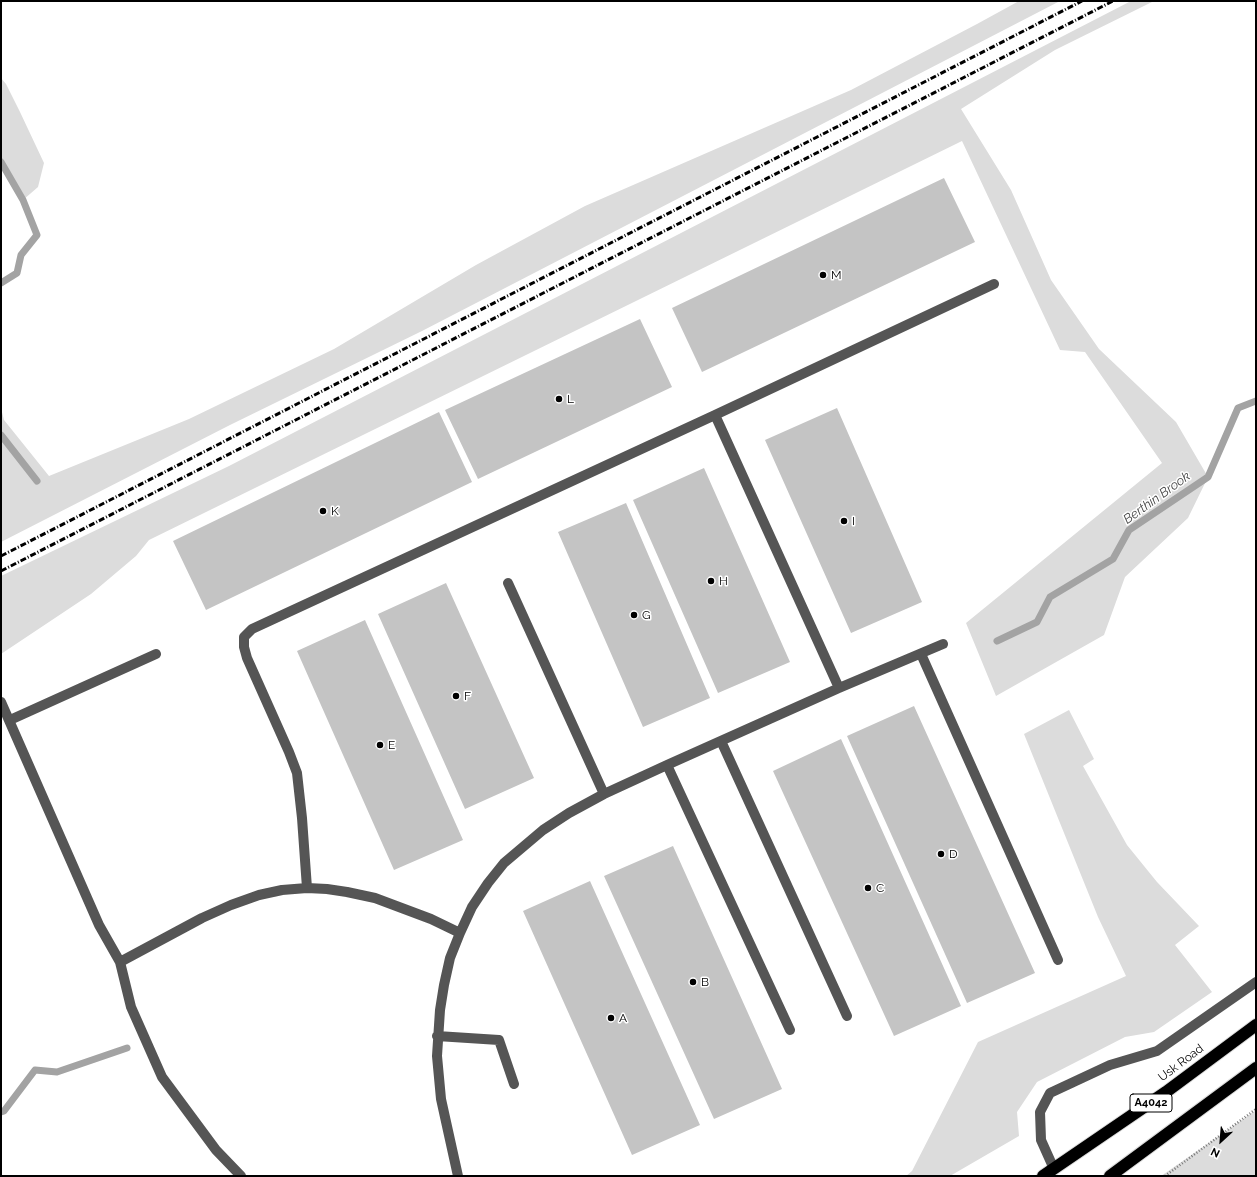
<!DOCTYPE html>
<html>
<head>
<meta charset="utf-8">
<style>
	body { margin:0 }
	#map { position:relative; width:1257px; height:1177px; overflow:hidden; background:#fff; font-family:Raleway,sans-serif }
	canvas { display:block }
	.frame { position:absolute; inset:0; border:2px solid #000; pointer-events:none }
	.north { position:absolute; left:1201px; top:1121px; width:40px; height:40px; -webkit-text-stroke:3px #fff; paint-order:stroke; rotate:206deg; font-size:11px; font-weight:700; line-height:16px; text-align:center; color:#000 }
	.north::after { content:''; display:block; margin:auto; width:14px; height:18px; background:#000; clip-path:polygon(50% 0,100% 100%,50% 72%,0 100%) }
</style>
</head>
<body>
<div id="map">
<canvas width="1257" height="1177"></canvas>
<div class="frame"></div>
<div class="north">N</div>
</div>
<script>
const g = document.querySelector('canvas').getContext('2d');
g.lineJoin = 'round';
function fillPath(path, color) { g.fillStyle = color; g.fill(path, 'evenodd'); }
const toPath = rows => new Path2D(rows.map(r => 'M' + r).join(''));
function stroke(path, color, width, dash) { g.strokeStyle = color; g.lineWidth = width; g.lineCap = dash ? 'butt' : 'round'; g.setLineDash(dash || []); g.stroke(path); }
function drawText(font, color, halo, rows, align = 'center') {
  g.font = font + ' Raleway,sans-serif'; g.lineWidth = 3; g.setLineDash([]); g.textBaseline = 'middle'; g.strokeStyle = halo; g.fillStyle = color; for (const [text, x, y, turn = 0] of rows) {
    g.save(); g.translate(x, y); g.rotate((+turn || 0) * Math.PI / 180); g.textAlign = isNaN(turn) ? turn : align; if (halo) g.strokeText(text, 0, 0); g.fillText(text, 0, 0); g.restore();
  }
}
fillPath(toPath([
	[1019,1,1060,1,422,331,230,425,1,542,1,408,4,420,49,476,189,419,334,349,476,265,585,206,851,90,977,24],
	[1131,1,1154,1,1055,50,961,109,1011,190,1051,280,1099,349,1176,422,1208,477,1188,518,1125,577,1104,635,996,696,966,623,1162,463,1085,352,1060,350,962,141,149,540,136,556,91,594,1,654,1,576,229,466],
	[1,78,6,84,20,112,44,163,38,187,23,200,1,162],
	[1069,710,1094,759,1083,766,1127,845,1157,882,1199,926,1175,945,1212,992,1154,1032,1125,1037,1037,1082,1017,1112,1019,1136,950,1176,906,1176,912,1171,978,1042,1126,976,1098,917,1024,734],
	[1256,1110,1256,1176,1161,1176,1232,1127]
]), '#dcdcdc');
stroke(toPath([
	[1,162,23,200,37,235,21,255,17,273,1,283],
	[1,435,37,481],
	[997,641,1037,622,1050,597,1113,559,1129,530,1208,477,1238,408,1256,401],
	[1,1112,4,1111,35,1070,57,1072,127,1048]
]), '#a3a3a3', 7);
fillPath(toPath([
	[944,178,975,242,702,372,672,308],
	[640,319,672,387,478,479,445,410],
	[837,408,922,602,851,633,765,440],
	[439,412,472,482,206,610,173,541],
	[704,468,790,662,718,693,633,500],
	[626,503,710,698,643,727,558,532],
	[446,583,534,778,465,809,378,614],
	[365,620,463,840,394,870,297,651],
	[914,706,1035,973,967,1003,847,736],
	[841,739,961,1006,894,1036,773,771],
	[673,846,782,1089,714,1119,604,876],
	[590,881,700,1125,632,1155,523,911]
]), '#c4c4c4');
const highway = toPath([
	[1043,1176,1166,1092,1256,1025],
	[1110,1176,1256,1068]
]);
stroke(highway, '#dbdbdb', 14);
stroke(toPath([
	[1165,1176,1256,1109]
]), '#777', 2.5, [1, 2]);
stroke(toPath([
	[715,415,994,284],
	[508,583,604,794],
	[921,654,1058,960],
	[1,702,99,925,120,962,202,918,231,905,259,895,282,890,307,888,327,889,347,892,375,898,431,919,460,933,450,958,444,985,440,1010,437,1056,441,1099,458,1176],
	[10,720,156,654],
	[721,741,847,1016],
	[667,765,790,1030],
	[307,888,302,818,297,773,289,752,247,658,244,647,244,637,252,629,715,415,839,688],
	[460,933,472,907,488,883,504,863,543,830,569,813,604,794,667,765,839,688,943,644],
	[120,962,131,1007,162,1077,216,1150,241,1176],
	[437,1036,499,1040,514,1084],
	[1054,1169,1041,1140,1040,1112,1050,1093,1110,1065,1157,1051,1256,982]
]), '#555', 10);
stroke(highway, '#000', 12);
stroke(toPath([
	[1,556,1082,1],
	[1,571,1113,1]
]), '#000', 3, [6, 2, 1, 2]);
for (const [x, y, r, color] of [
	[823,275,4,"#000"],
	[559,399,4,"#000"],
	[323,511,4,"#000"],
	[844,521,4,"#000"],
	[711,581,4,"#000"],
	[634,615,4,"#000"],
	[456,696,4,"#000"],
	[380,745,4,"#000"],
	[941,854,4,"#000"],
	[868,888,4,"#000"],
	[693,982,4,"#000"],
	[611,1018,4,"#000"]
]) { const dot = new Path2D(); dot.arc(x, y, r, 0, 2 * Math.PI); g.fillStyle = color; g.fill(dot); stroke(dot, '#fff', 1.5); }
for (const [x, y, w] of [
	[1151,1103,42]
]) { const box = new Path2D(); box.roundRect(x - w / 2, y - 9, w, 18, 3); g.fillStyle = '#fff'; g.fill(box); stroke(box, '#000', 1); }
drawText('bold 11px', '#000', null, [
	["A4042",1151,1103]
]);
drawText('12px', '#000', '#fff', [
	["M",831,275],
	["L",567,399],
	["K",331,511],
	["I",852,521],
	["H",719,581],
	["G",642,615],
	["F",464,696],
	["E",388,745],
	["D",949,854],
	["C",876,888],
	["B",701,982],
	["A",619,1018]
], 'left');
drawText('12px', '#000', '#fff', [
	["Usk Road",1181,1063,-37]
]);
drawText('italic 13px', '#444', '#fff', [
	["Berthin Brook",1157,498,-36]
]);
</script>
</body>
</html>
